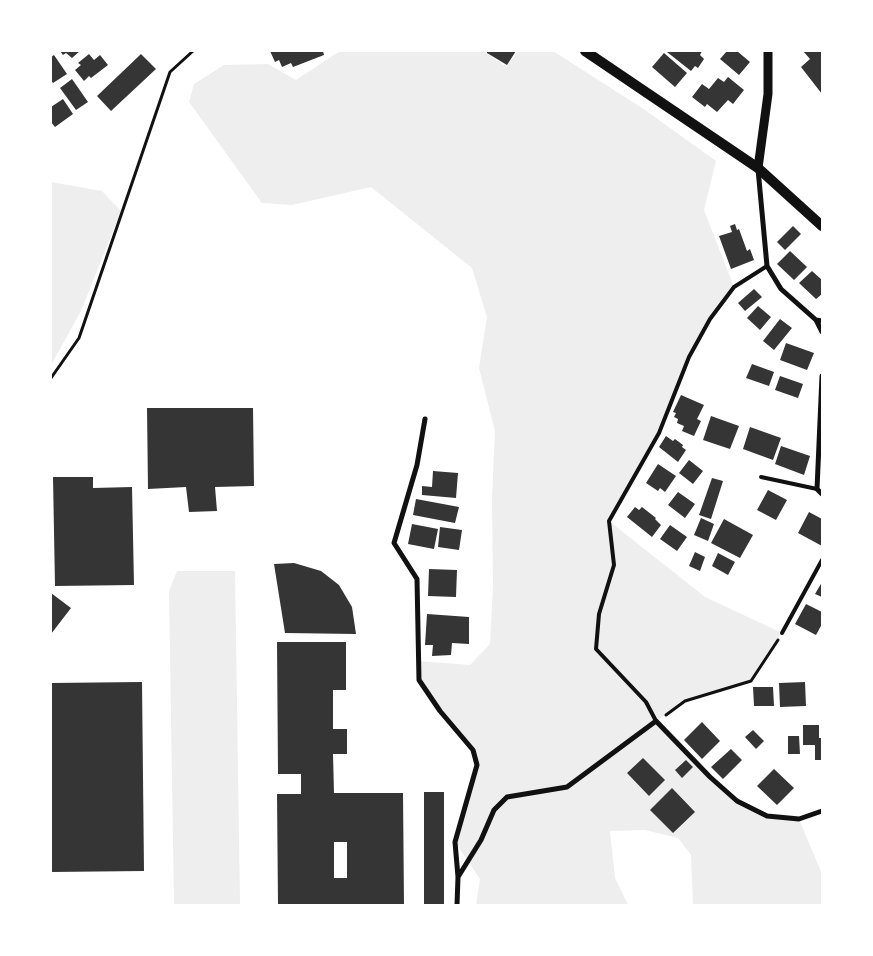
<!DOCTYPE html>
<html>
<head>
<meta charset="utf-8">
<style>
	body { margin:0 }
	#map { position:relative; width:873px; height:956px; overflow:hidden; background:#fff; font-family:Commissioner,sans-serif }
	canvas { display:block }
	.frame { position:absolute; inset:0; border:52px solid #fff; pointer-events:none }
</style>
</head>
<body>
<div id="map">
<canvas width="873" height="956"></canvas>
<div class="frame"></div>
</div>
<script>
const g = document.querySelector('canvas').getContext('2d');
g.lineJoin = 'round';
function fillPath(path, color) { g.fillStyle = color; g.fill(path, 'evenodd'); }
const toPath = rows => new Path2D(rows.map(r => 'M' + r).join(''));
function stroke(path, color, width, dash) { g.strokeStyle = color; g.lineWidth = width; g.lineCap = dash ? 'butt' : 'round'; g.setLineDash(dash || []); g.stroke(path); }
fillPath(toPath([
	[340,51,484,51,506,67,518,51,553,51,645,110,716,161,704,210,734,287,695,346,659,433,609,521,705,597,782,633,751,681,685,701,656,721,737,801,767,816,799,819,822,874,822,905,693,905,691,855,678,838,645,830,610,831,615,878,628,905,476,905,480,879,455,842,477,765,473,750,419,680,418,661,470,665,490,644,493,586,492,498,495,431,479,368,487,317,472,268,371,187,292,205,262,203,189,102,194,84,224,65,268,64,296,80],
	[51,182,102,191,121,211,81,311,51,365],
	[177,571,235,571,240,905,174,905,169,591]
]), '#eee');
fillPath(toPath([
	[60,51,80,51,72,58,66,53,63,55],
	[270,51,323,51,324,55,293,67,291,63,282,67,279,60,275,62],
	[487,51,516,51,507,65,487,53],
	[667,51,702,51,700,55,704,59,698,68,695,66,691,71,667,52],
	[727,51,737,51,750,62,739,75,720,59],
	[803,51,822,51,822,94,801,67,810,59],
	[664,53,687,73,675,87,652,67],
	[89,54,94,60,100,55,108,65,91,78,89,76,84,81,75,70,81,65,78,63],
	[141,54,156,69,111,111,97,96],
	[54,55,67,74,53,83,51,80,51,57],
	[728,77,744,90,733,104,728,100,717,112,707,104,705,107,692,97,702,84,709,89,718,78,724,82],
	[72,79,88,102,76,110,60,88],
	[63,99,73,114,55,127,51,122,51,107],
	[735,224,737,230,739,229,747,251,750,249,754,260,731,269,719,236,732,232,730,226],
	[793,226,801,234,785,250,777,242],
	[790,251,807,267,794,280,777,264],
	[812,271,822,280,822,294,816,299,799,283],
	[754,289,762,297,745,311,738,303],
	[758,306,771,317,760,330,747,318],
	[780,319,792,328,774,350,763,341],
	[786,343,814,353,807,370,780,360],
	[752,364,774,372,769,386,746,378],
	[780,376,803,384,798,398,775,390],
	[681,395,704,405,697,419,701,421,694,436,682,431,684,426,677,423,678,419,674,417,676,413,673,412],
	[147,408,253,408,254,486,215,487,217,511,189,512,186,487,148,489],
	[711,416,739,426,730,449,703,440],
	[750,427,781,438,773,460,743,449],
	[666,436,673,441,675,439,683,445,682,447,686,450,678,462,659,447],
	[781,446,810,456,804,475,775,464],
	[689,460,703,471,693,484,679,473],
	[658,464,676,476,665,492,660,488,658,491,646,483],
	[433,471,458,473,456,498,422,495,422,486,432,487],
	[53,477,93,477,93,488,132,487,134,585,55,586],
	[712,478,723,481,711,519,699,515],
	[768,490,787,500,776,520,757,510],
	[678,492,695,504,685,518,668,505],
	[416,499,459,507,455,523,413,515],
	[635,507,639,510,642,507,656,518,655,519,661,525,652,537,627,517],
	[809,512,822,519,822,546,798,533],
	[701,518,714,524,708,541,694,535],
	[724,519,753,535,740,558,711,543],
	[412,524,438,529,434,549,408,544],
	[670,525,687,537,677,551,660,539],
	[440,527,462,530,459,550,438,547],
	[695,552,705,557,700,571,689,566],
	[718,553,735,562,728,575,712,566],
	[294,563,321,571,339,585,352,607,356,634,285,633,274,564],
	[429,569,457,570,456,597,428,596],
	[822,582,822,597,815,594],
	[51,593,71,608,51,634],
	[806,604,822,612,822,624,816,635,795,624],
	[427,614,469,617,469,644,452,643,451,655,432,656,433,645,425,645],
	[277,642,346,642,346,690,333,690,333,729,347,729,347,754,333,754,334,793,403,793,404,905,278,905,277,794,301,794,301,774,278,774],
	[334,842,347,842,347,878,334,878],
	[142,682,144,871,51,872,51,683],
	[805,682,806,706,780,707,779,683],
	[753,687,773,687,774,706,754,706],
	[702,722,720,741,702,759,684,740],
	[803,725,819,725,819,738,822,738,822,760,815,760,815,745,803,745],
	[753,730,764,741,756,749,745,737],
	[788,736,799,736,800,754,788,754],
	[731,749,742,760,723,779,711,767],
	[643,758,665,780,649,796,627,773],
	[686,760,693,767,682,778,675,770],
	[774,769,794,788,777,805,757,786],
	[672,788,695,812,673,833,650,810],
	[424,792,444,792,444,905,424,905]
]), '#353535');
stroke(toPath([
	[51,378,79,338,170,72,193,51],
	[666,715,685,701,751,681,778,640]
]), '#111', 3);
stroke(toPath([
	[761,477,817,489],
	[782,633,822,560],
	[656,721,646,702,596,649,599,614,614,565,609,521,659,433,689,357,710,319,734,287,767,266]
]), '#111', 4);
stroke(toPath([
	[758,169,767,266,781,289,816,320,822,321],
	[816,320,822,332],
	[822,376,817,489,822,494],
	[425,419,417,465,394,543,417,579,419,680,440,711,473,750,477,765,455,842,458,877,457,905],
	[458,877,481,840,494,810,507,797,567,787,656,721,710,777,737,801,767,816,799,819,822,811]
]), '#111', 5);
stroke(toPath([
	[758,168,768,94,768,51]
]), '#111', 9);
stroke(toPath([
	[585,51,758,168,822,226]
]), '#111', 10);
</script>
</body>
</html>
